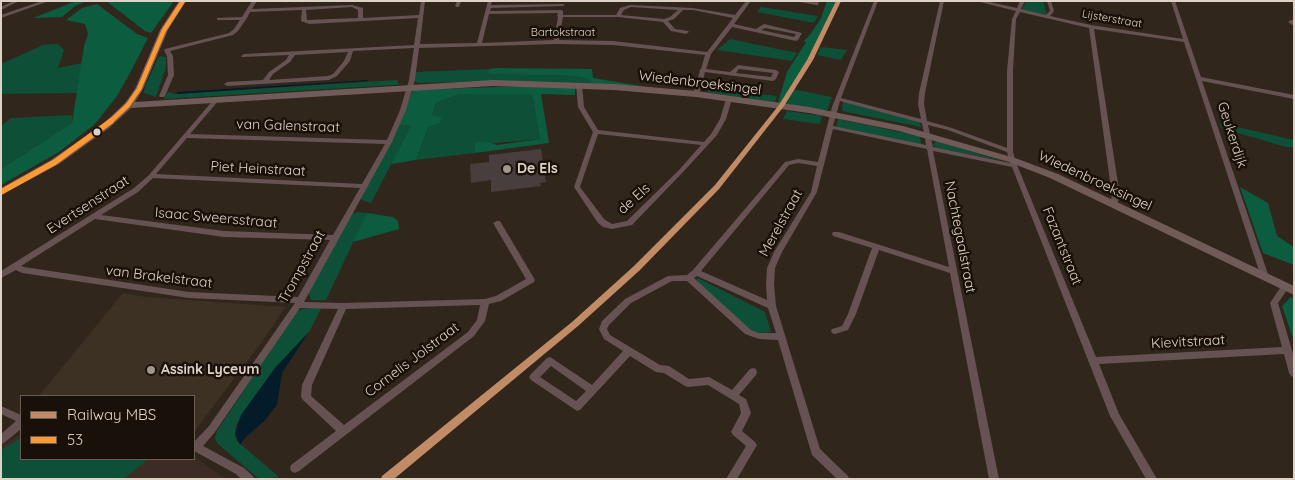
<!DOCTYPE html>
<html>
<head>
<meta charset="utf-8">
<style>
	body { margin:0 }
	#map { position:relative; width:1295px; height:480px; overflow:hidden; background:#30261c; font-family:Quicksand,sans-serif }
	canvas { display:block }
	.frame { position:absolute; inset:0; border:2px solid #ded2c7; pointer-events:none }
	.legend { position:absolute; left:20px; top:395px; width:175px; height:65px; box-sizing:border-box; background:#191109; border:1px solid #685e55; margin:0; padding:6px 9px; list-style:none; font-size:15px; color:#ded2c7 }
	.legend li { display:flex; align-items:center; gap:10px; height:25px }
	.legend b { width:25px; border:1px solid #685e55 }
</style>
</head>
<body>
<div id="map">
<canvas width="1295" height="480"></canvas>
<div class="frame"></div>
<ul class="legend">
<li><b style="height:6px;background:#c18c65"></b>Railway MBS</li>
<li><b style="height:6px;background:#f93"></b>53</li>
</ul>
</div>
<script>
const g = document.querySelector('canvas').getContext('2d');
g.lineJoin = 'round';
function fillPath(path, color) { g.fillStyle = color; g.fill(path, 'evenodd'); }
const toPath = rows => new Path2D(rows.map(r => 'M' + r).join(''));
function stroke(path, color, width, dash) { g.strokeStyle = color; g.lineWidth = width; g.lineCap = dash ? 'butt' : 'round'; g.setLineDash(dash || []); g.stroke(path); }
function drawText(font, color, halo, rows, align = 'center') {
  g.font = font + ' Quicksand,sans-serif'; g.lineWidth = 5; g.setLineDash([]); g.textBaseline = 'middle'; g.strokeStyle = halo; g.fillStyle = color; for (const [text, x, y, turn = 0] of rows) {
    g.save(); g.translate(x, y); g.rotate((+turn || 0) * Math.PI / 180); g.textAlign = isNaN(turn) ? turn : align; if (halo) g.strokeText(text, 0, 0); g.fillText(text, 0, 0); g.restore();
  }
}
fillPath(toPath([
	[21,434,21,459,194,459,194,456,225,479,1,479,1,446]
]), '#3d2c26');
fillPath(toPath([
	[123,293,146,297,285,307,261,343,194,432,194,396,39,396]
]), '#3d3123');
fillPath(toPath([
	[1026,1,1043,1,1047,15,1022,10],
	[761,7,818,16,814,23,757,12],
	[730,39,797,53,792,61,717,50],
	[53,44,58,44,64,50,58,68,82,63,77,93,1,94,1,64,43,45],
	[821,47,847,50,841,60,817,55],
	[161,56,166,57,166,67,156,97,144,93,145,87,158,58],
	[489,69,489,74,574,76,588,79,592,84,501,81,418,83,415,81,415,72],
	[397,80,399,84,394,85,164,99,168,92,175,94],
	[711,89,777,96,775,102,769,102,707,92],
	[792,89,832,97,827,111,781,104],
	[459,94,532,94,540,139,475,145,475,153,416,160,428,128,440,123,442,117,432,115,436,103],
	[845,101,920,122,921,127,842,111,843,102],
	[787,111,822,116,820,124,783,119],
	[72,115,72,123,1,169,1,126,11,118],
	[838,119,919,136,922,145,836,128],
	[1220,123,1294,140,1294,147,1286,147,1221,128],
	[399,125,411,126,371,203,364,201,360,198],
	[935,142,938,142,1003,161,937,148,933,145],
	[358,212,367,213,326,300,311,300,308,291,352,214],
	[698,278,765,312,771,332,757,333,748,329,696,280],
	[322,307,309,332,275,368,236,425,235,434,237,441,279,477,259,479,218,444,215,439,217,431,295,313,302,309],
	[21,438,21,459,148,459,124,479,1,479,1,450]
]), '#0d5037');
fillPath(toPath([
	[76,1,87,1,75,6,62,17,33,18],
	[106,1,174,1,151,33,145,31],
	[827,1,836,1,794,86,781,104,778,103,787,72,806,42,804,41,809,36,806,36,810,35,821,18],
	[97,4,137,34,148,38,130,73,117,96,95,124,59,152,1,185,1,169,72,123,84,46,88,34,85,24,66,20,82,8],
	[498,68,592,69,593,78,653,88,592,84,588,79,574,76,489,74,489,69],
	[527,86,575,88,575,95,541,94,549,143,475,153,475,143,479,142,488,142,497,145,540,139,532,94,459,94,436,103,432,115,442,117,440,123,428,128,416,160,391,164,411,126,399,125,413,90],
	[1240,187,1268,203,1277,236,1294,247,1294,265,1263,253],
	[367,213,393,217,398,221,399,229,353,242],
	[1291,297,1294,298,1294,341,1282,306]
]), '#0c5c3f');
fillPath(toPath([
	[368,80,367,81,177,94,177,92],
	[309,332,282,373,277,405,265,420,244,439,240,445,235,434,241,415,275,368]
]), '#041b2a');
fillPath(toPath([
	[541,149,546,182,540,183,541,186,491,192,491,180,471,183,470,164,489,162,489,155]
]), '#483e3d');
fillPath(toPath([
	[13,1,19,1,1,10,1,7,13,1],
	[42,1,49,1,1,18,1,15,42,1],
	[252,1,257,1,252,9,352,5,363,8,363,18,419,15,421,1,425,1,420,44,477,43,488,1,492,1,491,5,563,4,565,5,563,6,491,8,490,11,561,10,563,11,563,15,616,15,620,8,630,5,693,8,735,15,746,1,751,1,734,24,756,29,764,24,802,33,798,40,796,41,732,27,711,54,706,69,730,72,738,65,776,70,779,72,776,79,773,81,705,72,699,94,696,96,693,94,700,71,699,70,701,69,705,55,613,45,556,44,419,48,415,80,406,110,392,142,304,302,343,303,485,299,496,296,526,279,493,223,497,221,500,221,535,280,534,282,501,301,489,304,485,321,474,336,299,471,295,473,291,471,290,468,291,465,336,431,303,400,301,397,302,385,338,309,300,308,215,432,203,446,244,468,253,476,254,479,241,479,236,474,194,451,194,442,209,426,295,303,189,298,22,273,16,270,1,278,1,271,134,188,149,175,215,98,217,97,220,99,190,134,387,140,400,110,409,80,414,48,353,51,350,61,337,76,329,80,227,86,224,84,227,82,263,80,269,72,286,60,289,55,242,57,241,56,244,54,414,45,418,18,309,24,301,21,302,10,250,12,247,18,238,31,233,35,170,51,173,56,174,75,165,96,164,97,160,97,159,96,168,75,167,56,164,50,165,49,229,33,234,29,240,20,217,20,217,18,242,17,252,1],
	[352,7,358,10,358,18,307,20,306,10,352,7],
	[631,7,678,10,670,17,664,19,621,15,624,10,631,7],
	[683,10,693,10,733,18,707,52,613,41,559,40,563,17,618,17,663,22,671,31,686,34,689,32,688,31,675,29,668,21,674,19,683,10],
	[558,13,557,16,558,17,554,40,482,43,489,14,558,13],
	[765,28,796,34,794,37,761,30,765,28],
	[348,52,344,61,333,74,328,76,269,80,273,74,290,62,295,55,348,52],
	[739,69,773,73,771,77,736,73,739,69],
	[187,138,385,144,362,184,156,174,187,138],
	[153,178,360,188,333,235,224,231,101,215,138,192,153,178],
	[95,219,224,237,330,240,298,297,189,292,24,267,21,266,95,219],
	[480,305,477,320,468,332,344,425,311,396,312,385,346,309,480,305],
	[457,1,461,1,459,7,457,7,455,6,457,1],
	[795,1,814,2,819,1,818,5,816,5,795,1],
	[874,1,878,1,841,98,921,119,918,104,919,93,940,1,944,1,925,93,924,104,927,121,952,128,1007,148,1007,71,1012,19,1016,11,976,1,985,1,1017,8,1020,1,1025,1,1021,9,1046,15,1050,11,1047,1,1051,1,1054,11,1050,16,1091,25,1183,39,1171,1,1175,1,1201,77,1294,95,1294,99,1202,81,1269,277,1268,279,1265,280,1262,279,1261,277,1184,42,1094,29,1120,196,1117,204,1113,206,1109,204,1112,196,1089,28,1020,12,1016,19,1013,71,1013,151,1015,160,1096,357,1282,347,1270,303,1282,285,1285,284,1288,285,1289,287,1278,303,1294,357,1294,377,1291,376,1289,373,1284,354,1099,364,1119,414,1157,479,1146,479,1110,416,1012,167,933,151,999,479,989,479,950,273,879,250,856,314,848,330,835,334,832,333,831,331,832,329,842,326,848,314,872,248,833,236,832,234,833,232,839,232,949,267,927,149,833,129,817,192,782,252,775,268,774,285,776,306,820,449,848,476,849,479,837,479,812,455,778,340,759,339,745,334,687,281,672,281,631,303,609,325,607,329,610,335,660,365,669,366,689,379,709,377,732,390,750,369,753,368,756,369,757,372,756,375,739,395,746,399,751,413,742,431,755,442,757,445,737,479,726,479,746,446,733,435,731,432,741,413,739,404,708,385,688,387,685,386,664,373,656,372,630,356,580,410,577,411,531,380,529,377,531,374,547,358,550,357,592,385,623,351,604,339,599,329,602,321,625,299,668,276,687,275,693,270,785,162,798,159,818,162,832,107,874,1],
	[840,101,922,123,926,145,833,126,840,101],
	[928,125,948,130,1007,152,1010,163,933,147,928,125],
	[798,163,817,166,811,192,774,252,767,268,766,285,767,300,701,271,789,165,798,163],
	[697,276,768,308,776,333,759,333,751,330,694,278,697,276],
	[551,366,586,391,576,401,540,377,551,366],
	[1291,20,1294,20,1294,26,1288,22,1291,20],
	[579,83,582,85,584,107,598,130,704,142,711,134,720,119,726,99,729,97,732,99,726,119,717,135,684,171,632,225,612,229,603,227,598,223,574,187,593,132,578,107,576,85,579,83],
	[598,134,701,145,680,169,627,221,612,224,604,219,580,187,598,134],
	[1,406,21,415,21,429,4,443,1,444,1,434,16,421,1,414,1,406]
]), '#665252');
fillPath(toPath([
	[179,1,186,1,168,30,143,89,135,102,493,80,614,84,696,91,809,107,903,126,1015,158,1058,174,1294,286,1294,295,1050,178,1009,162,899,131,809,113,696,97,614,90,493,86,131,108,109,128,59,164,1,195,1,188,51,160,103,124,125,103,135,89,160,30,179,1]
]), '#715b59');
stroke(toPath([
	[110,122,128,105,139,89,164,30,183,1]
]), '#f93', 4.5);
stroke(toPath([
	[1,192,55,162,111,121]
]), '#f93', 5.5);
fillPath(toPath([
	[836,1,841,1,813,60,784,106,719,189,640,270,578,326,394,479,381,479,382,476,572,322,634,266,715,185,779,105,807,60,836,1]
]), '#c18c65');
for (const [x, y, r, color] of [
	[97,132,4.5,"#ded2c7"],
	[507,169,5,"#a1968b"],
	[151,370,5,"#a1968b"]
]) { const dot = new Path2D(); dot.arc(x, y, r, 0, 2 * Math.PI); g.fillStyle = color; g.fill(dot); stroke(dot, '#191109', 2); }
drawText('11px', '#ded2c7', '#191109', [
	["Lijsterstraat",1112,19,10],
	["Bartokstraat",563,33]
]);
drawText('14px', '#ded2c7', '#191109', [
	["Wiedenbroeksingel",700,83,7],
	["van Galenstraat",288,126,2],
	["Geukerdijk",1232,135,72],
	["Piet Heinstraat",258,169,3],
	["Wiedenbroeksingel",1095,181,25],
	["de Els",634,199,-42],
	["Evertsenstraat",88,205,-33],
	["Isaac Sweersstraat",216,218,5],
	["Merelstraat",781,223,-61],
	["Nachtegaalstraat",960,237,79],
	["Fazantstraat",1062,246,68],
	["Trompstraat",302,267,-61],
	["van Brakelstraat",159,277,7],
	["Kievitstraat",1188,342,-3],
	["Cornelis Jolstraat",412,360,-37]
]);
drawText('bold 14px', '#ded2c7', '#191109', [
	["De Els",517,169],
	["Assink Lyceum",161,370]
], 'left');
</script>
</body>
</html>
